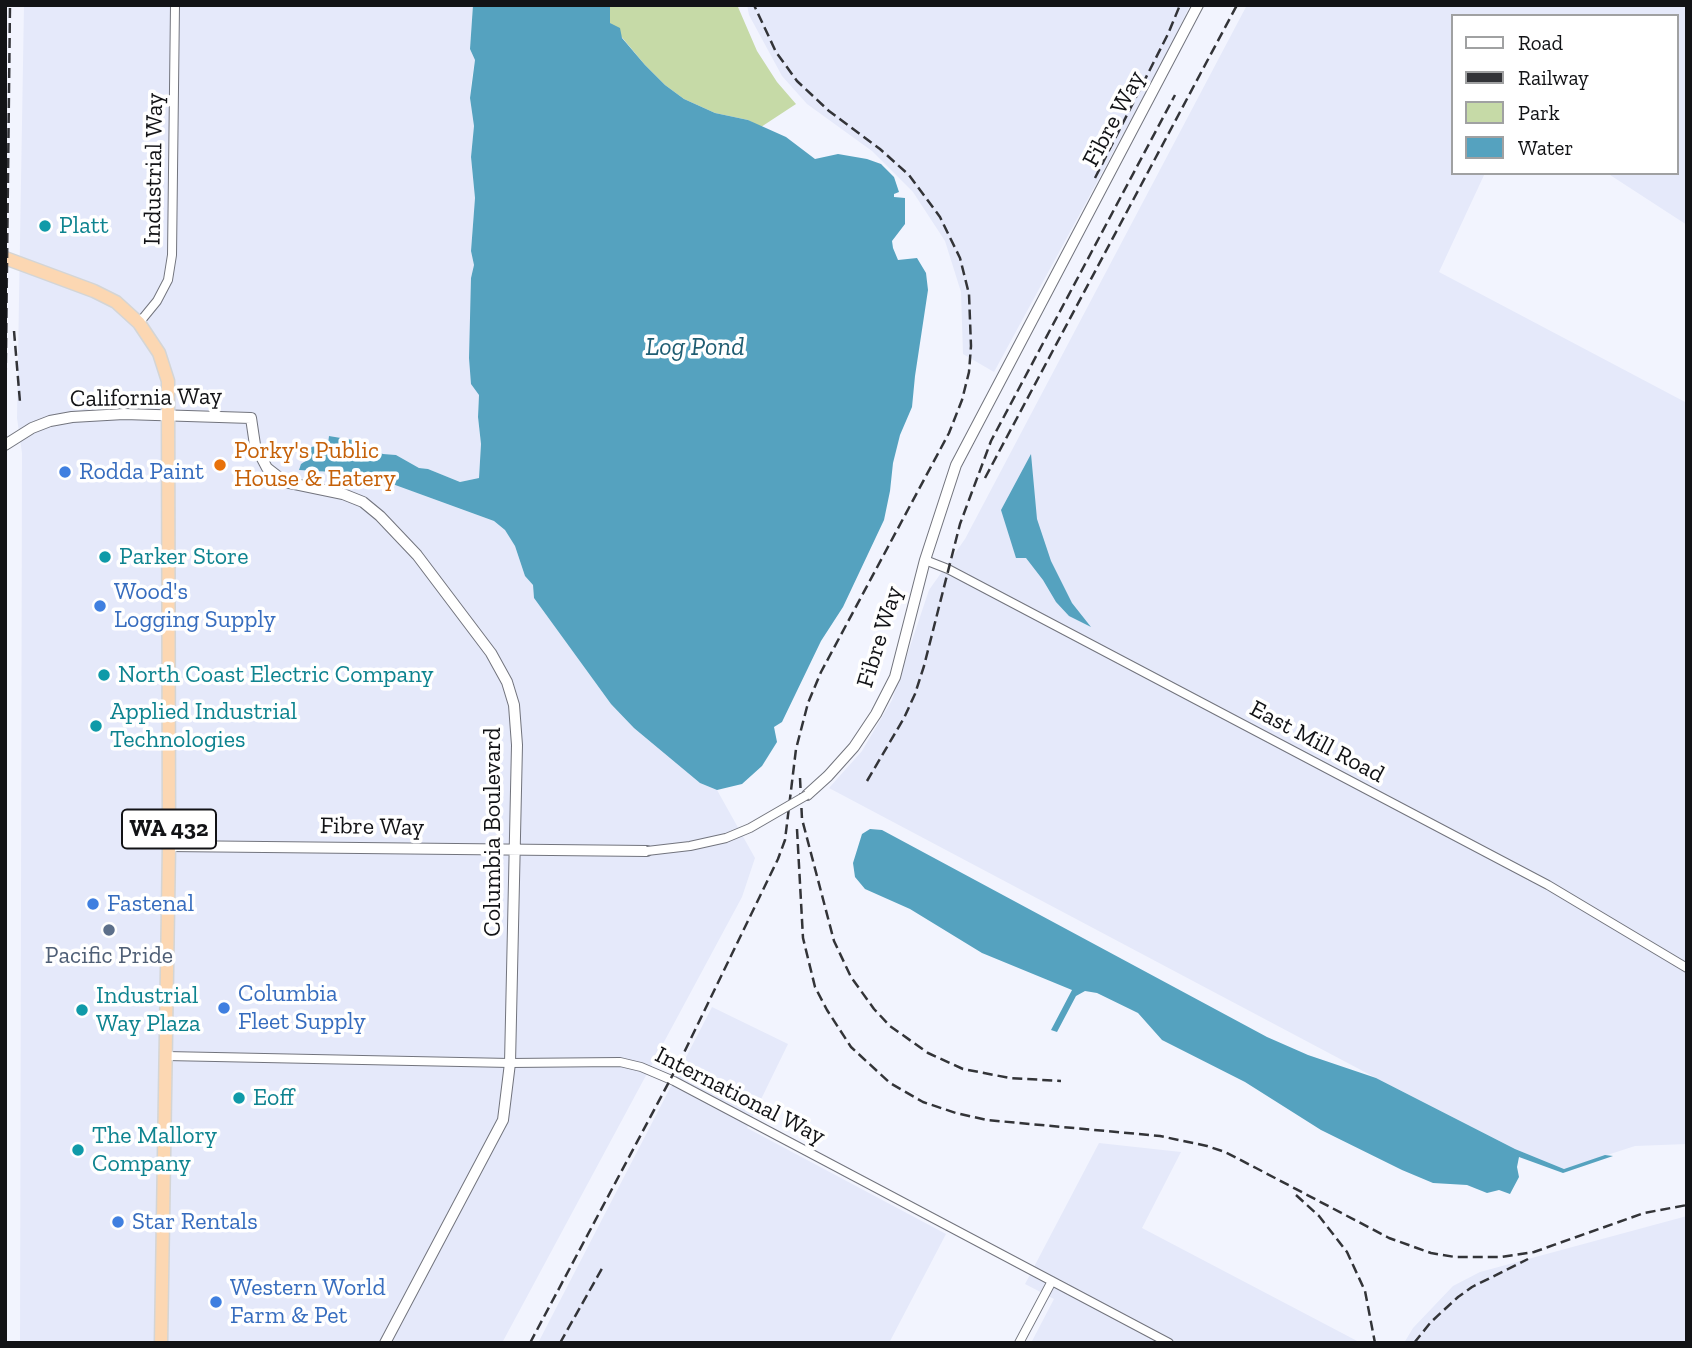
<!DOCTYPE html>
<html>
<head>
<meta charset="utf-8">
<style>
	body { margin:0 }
	#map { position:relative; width:1692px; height:1348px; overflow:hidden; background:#f2f4fe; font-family:"Zilla Slab",serif }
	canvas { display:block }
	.frame { position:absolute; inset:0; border:7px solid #121316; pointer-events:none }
	.legend { position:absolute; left:1451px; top:14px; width:228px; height:161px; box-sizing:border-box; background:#fff; border:2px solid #a0a1a2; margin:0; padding:9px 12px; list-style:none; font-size:21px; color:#121316 }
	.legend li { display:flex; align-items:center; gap:14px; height:35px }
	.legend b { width:35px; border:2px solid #a0a1a2 }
</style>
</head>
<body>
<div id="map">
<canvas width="1692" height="1348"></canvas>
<div class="frame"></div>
<ul class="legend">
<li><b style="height:9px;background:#fff"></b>Road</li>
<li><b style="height:9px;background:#333438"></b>Railway</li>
<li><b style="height:19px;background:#c6daa7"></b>Park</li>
<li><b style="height:19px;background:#55a2bf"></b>Water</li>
</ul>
</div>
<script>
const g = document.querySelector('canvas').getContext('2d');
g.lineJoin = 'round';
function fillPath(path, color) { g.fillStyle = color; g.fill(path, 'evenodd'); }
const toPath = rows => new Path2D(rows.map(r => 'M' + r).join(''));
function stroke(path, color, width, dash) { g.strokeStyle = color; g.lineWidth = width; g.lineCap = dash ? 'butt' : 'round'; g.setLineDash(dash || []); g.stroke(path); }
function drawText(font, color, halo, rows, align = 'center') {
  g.font = font + ' "Zilla Slab",serif'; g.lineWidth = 7; g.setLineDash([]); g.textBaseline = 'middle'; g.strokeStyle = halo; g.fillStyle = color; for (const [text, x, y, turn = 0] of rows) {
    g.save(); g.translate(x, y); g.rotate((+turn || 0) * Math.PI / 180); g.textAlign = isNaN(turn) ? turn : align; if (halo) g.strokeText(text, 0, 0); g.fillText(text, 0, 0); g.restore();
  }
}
fillPath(toPath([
	[24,5,473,5,470,49,475,60,471,84,470,98,474,126,471,157,475,198,471,251,474,265,471,278,479,395,478,417,481,444,479,478,460,482,428,469,419,468,396,455,383,454,353,440,330,436,327,452,301,464,323,472,365,474,494,521,505,530,515,546,525,576,533,585,534,598,611,704,686,771,700,783,717,790,755,858,742,897,502,1343,20,1343,22,453,17,418],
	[747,5,1190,5,1173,42,994,372,963,354,961,292,945,241,913,192,872,151,807,104,782,76,749,15],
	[1247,5,1687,5,1687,225,1607,173,1676,173,1676,16,1452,16,1452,173,1485,173,1439,272,1687,403,1687,1144,1635,1146,1564,1169,1515,1149,1376,1078,829,788,862,751,892,700,929,590,965,539],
	[712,1007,788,1044,747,1128,946,1234,889,1343,538,1343],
	[1099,1143,1181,1152,1142,1228,1361,1343,1031,1343,1054,1299,1025,1284],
	[1687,1216,1687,1343,1404,1343,1413,1328,1453,1286,1480,1272]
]), '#e5e9fa');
fillPath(toPath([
	[610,5,738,7,757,51,777,82,796,104,761,127,748,120,715,113,684,99,665,85,645,65,610,23]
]), '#c6daa7');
fillPath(toPath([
	[473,5,610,5,610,23,620,28,622,38,645,65,665,85,684,99,715,113,748,120,786,137,815,159,838,154,867,159,881,164,894,177,899,192,894,194,894,197,905,198,905,224,892,241,893,248,898,260,917,258,926,273,928,290,915,376,912,407,900,435,893,463,890,491,884,520,843,607,821,641,782,722,774,727,777,742,762,766,742,784,717,790,700,783,634,728,611,704,534,598,533,585,525,576,515,546,505,530,494,521,365,474,299,470,301,464,310,458,310,448,316,445,323,453,327,452,329,436,353,440,383,454,396,455,419,468,428,469,460,482,479,478,481,444,478,417,479,395,471,384,469,358,471,278,474,265,471,251,475,198,471,157,474,126,470,98,475,60,470,49],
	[1031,454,1037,519,1051,561,1072,603,1091,627,1069,616,1056,602,1043,580,1026,558,1016,558,1001,510],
	[870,829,882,830,1267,1037,1308,1055,1376,1078,1515,1149,1564,1169,1605,1155,1613,1156,1563,1173,1519,1157,1517,1167,1519,1177,1510,1194,1499,1190,1487,1193,1467,1185,1433,1183,1402,1170,1321,1130,1245,1082,1162,1040,1138,1013,1097,993,1085,991,1076,996,1057,1032,1051,1030,1072,990,982,953,910,909,865,889,855,877,853,863,862,834]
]), '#55a2bf');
const minor = toPath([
	[139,323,157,301,168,280,172,255,175,5],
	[925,560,948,569,1548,885,1687,968],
	[166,1056,510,1063,620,1062,641,1067,674,1081,1169,1343],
	[1019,1343,1052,1281]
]);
const tertiary = toPath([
	[5,445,32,428,50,421,72,417,124,414,251,418,255,445,267,468,285,482,343,494,363,502,380,516,417,555,491,653,507,682,514,705,517,745,510,1063,503,1120,385,1343],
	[807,795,828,776,854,747,876,714,895,677,925,560,956,465,1198,5],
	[169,846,647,851]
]);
const trunk = toPath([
	[5,258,94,291,116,302,139,323,159,353,168,381,169,846,161,1343]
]);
stroke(minor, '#72747d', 10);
stroke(tertiary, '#72747d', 12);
stroke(trunk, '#d4d5d5', 15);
stroke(minor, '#fff', 8);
stroke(tertiary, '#fff', 10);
stroke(trunk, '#fcd7b2', 12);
stroke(toPath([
	[1095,178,1168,34,1180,5],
	[14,331,20,402],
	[5,438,10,5],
	[985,478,1237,5],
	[800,778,802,819,834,941,851,977,874,1009,890,1026,928,1053,963,1069,1010,1078,1061,1081],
	[867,781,904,718,915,694,924,666,960,524,991,441,1175,95],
	[797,829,803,938,815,987,827,1010,851,1047,890,1083,923,1102,956,1113,987,1120,1160,1136,1207,1146,1225,1152,1256,1168,1389,1238,1431,1253,1455,1257,1501,1257,1534,1252,1644,1213,1687,1205],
	[1296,1195,1319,1216,1347,1252,1365,1291,1375,1343],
	[530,1343,678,1065,778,859,785,840,796,749,808,703,821,672,949,433,962,400,969,372,971,346,969,294,960,258,940,217,909,175,880,149,829,111,797,81,776,52,754,5],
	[560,1343,604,1265],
	[1414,1343,1431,1322,1458,1297,1472,1287,1528,1259]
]), '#333438', 2.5, [10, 5]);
const minorBridge = toPath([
	[647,851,690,846,726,838,750,828,807,795]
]);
stroke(minorBridge, '#72747d', 10, []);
stroke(minorBridge, '#fff', 8);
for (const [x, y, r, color] of [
	[45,226,7,"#0f9aa8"],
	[220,465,7,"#e8710a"],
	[65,472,7,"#3f7fe0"],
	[105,557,7,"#0f9aa8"],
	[100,606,7,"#3f7fe0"],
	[104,675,7,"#0f9aa8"],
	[96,726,7,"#0f9aa8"],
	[93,904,7,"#3f7fe0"],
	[109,930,7,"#5c6f8a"],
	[224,1008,7,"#3f7fe0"],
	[82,1010,7,"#0f9aa8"],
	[239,1098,7,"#0f9aa8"],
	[78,1150,7,"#0f9aa8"],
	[118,1222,7,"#3f7fe0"],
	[216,1302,7,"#3f7fe0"]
]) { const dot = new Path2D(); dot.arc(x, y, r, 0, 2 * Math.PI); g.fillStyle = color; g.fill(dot); stroke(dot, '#fff', 2.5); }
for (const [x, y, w] of [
	[169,829,94]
]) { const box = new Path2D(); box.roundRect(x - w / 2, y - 19.5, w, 39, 5); g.fillStyle = '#fff'; g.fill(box); stroke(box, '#121316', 2); }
drawText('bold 23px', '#121316', null, [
	["WA 432",169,829]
]);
drawText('24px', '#121316', '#fff', [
	["Fibre Way",1114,119,-62],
	["Industrial Way",154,169,-89],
	["California Way",146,398,-1],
	["Fibre Way",880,637,-73],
	["East Mill Road",1317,742,28],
	["Fibre Way",372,827,1],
	["Columbia Boulevard",493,832,-90],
	["International Way",740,1096,27]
]);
drawText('24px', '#0d838f', '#fff', [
	["Platt",59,226],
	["Parker Store",119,557],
	["North Coast Electric Company",118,675],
	["Applied Industrial",110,712],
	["Technologies",110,740],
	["Industrial",96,996],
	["Way Plaza",96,1024],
	["Eoff",253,1098],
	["The Mallory",92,1136],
	["Company",92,1164]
], 'left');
drawText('24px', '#c56008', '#fff', [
	["Porky's Public",234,451],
	["House & Eatery",234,479]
], 'left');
drawText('24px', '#366cbe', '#fff', [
	["Rodda Paint",79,472],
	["Wood's",114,592],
	["Logging Supply",114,620],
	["Fastenal",107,904],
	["Columbia",238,994],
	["Fleet Supply",238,1022],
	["Star Rentals",132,1222],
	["Western World",230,1288],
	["Farm & Pet",230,1316]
], 'left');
drawText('24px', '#4e5e75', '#fff', [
	["Pacific Pride",109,956]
]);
drawText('italic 26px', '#1f5d72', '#fff', [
	["Log Pond",695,348]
]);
</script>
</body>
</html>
